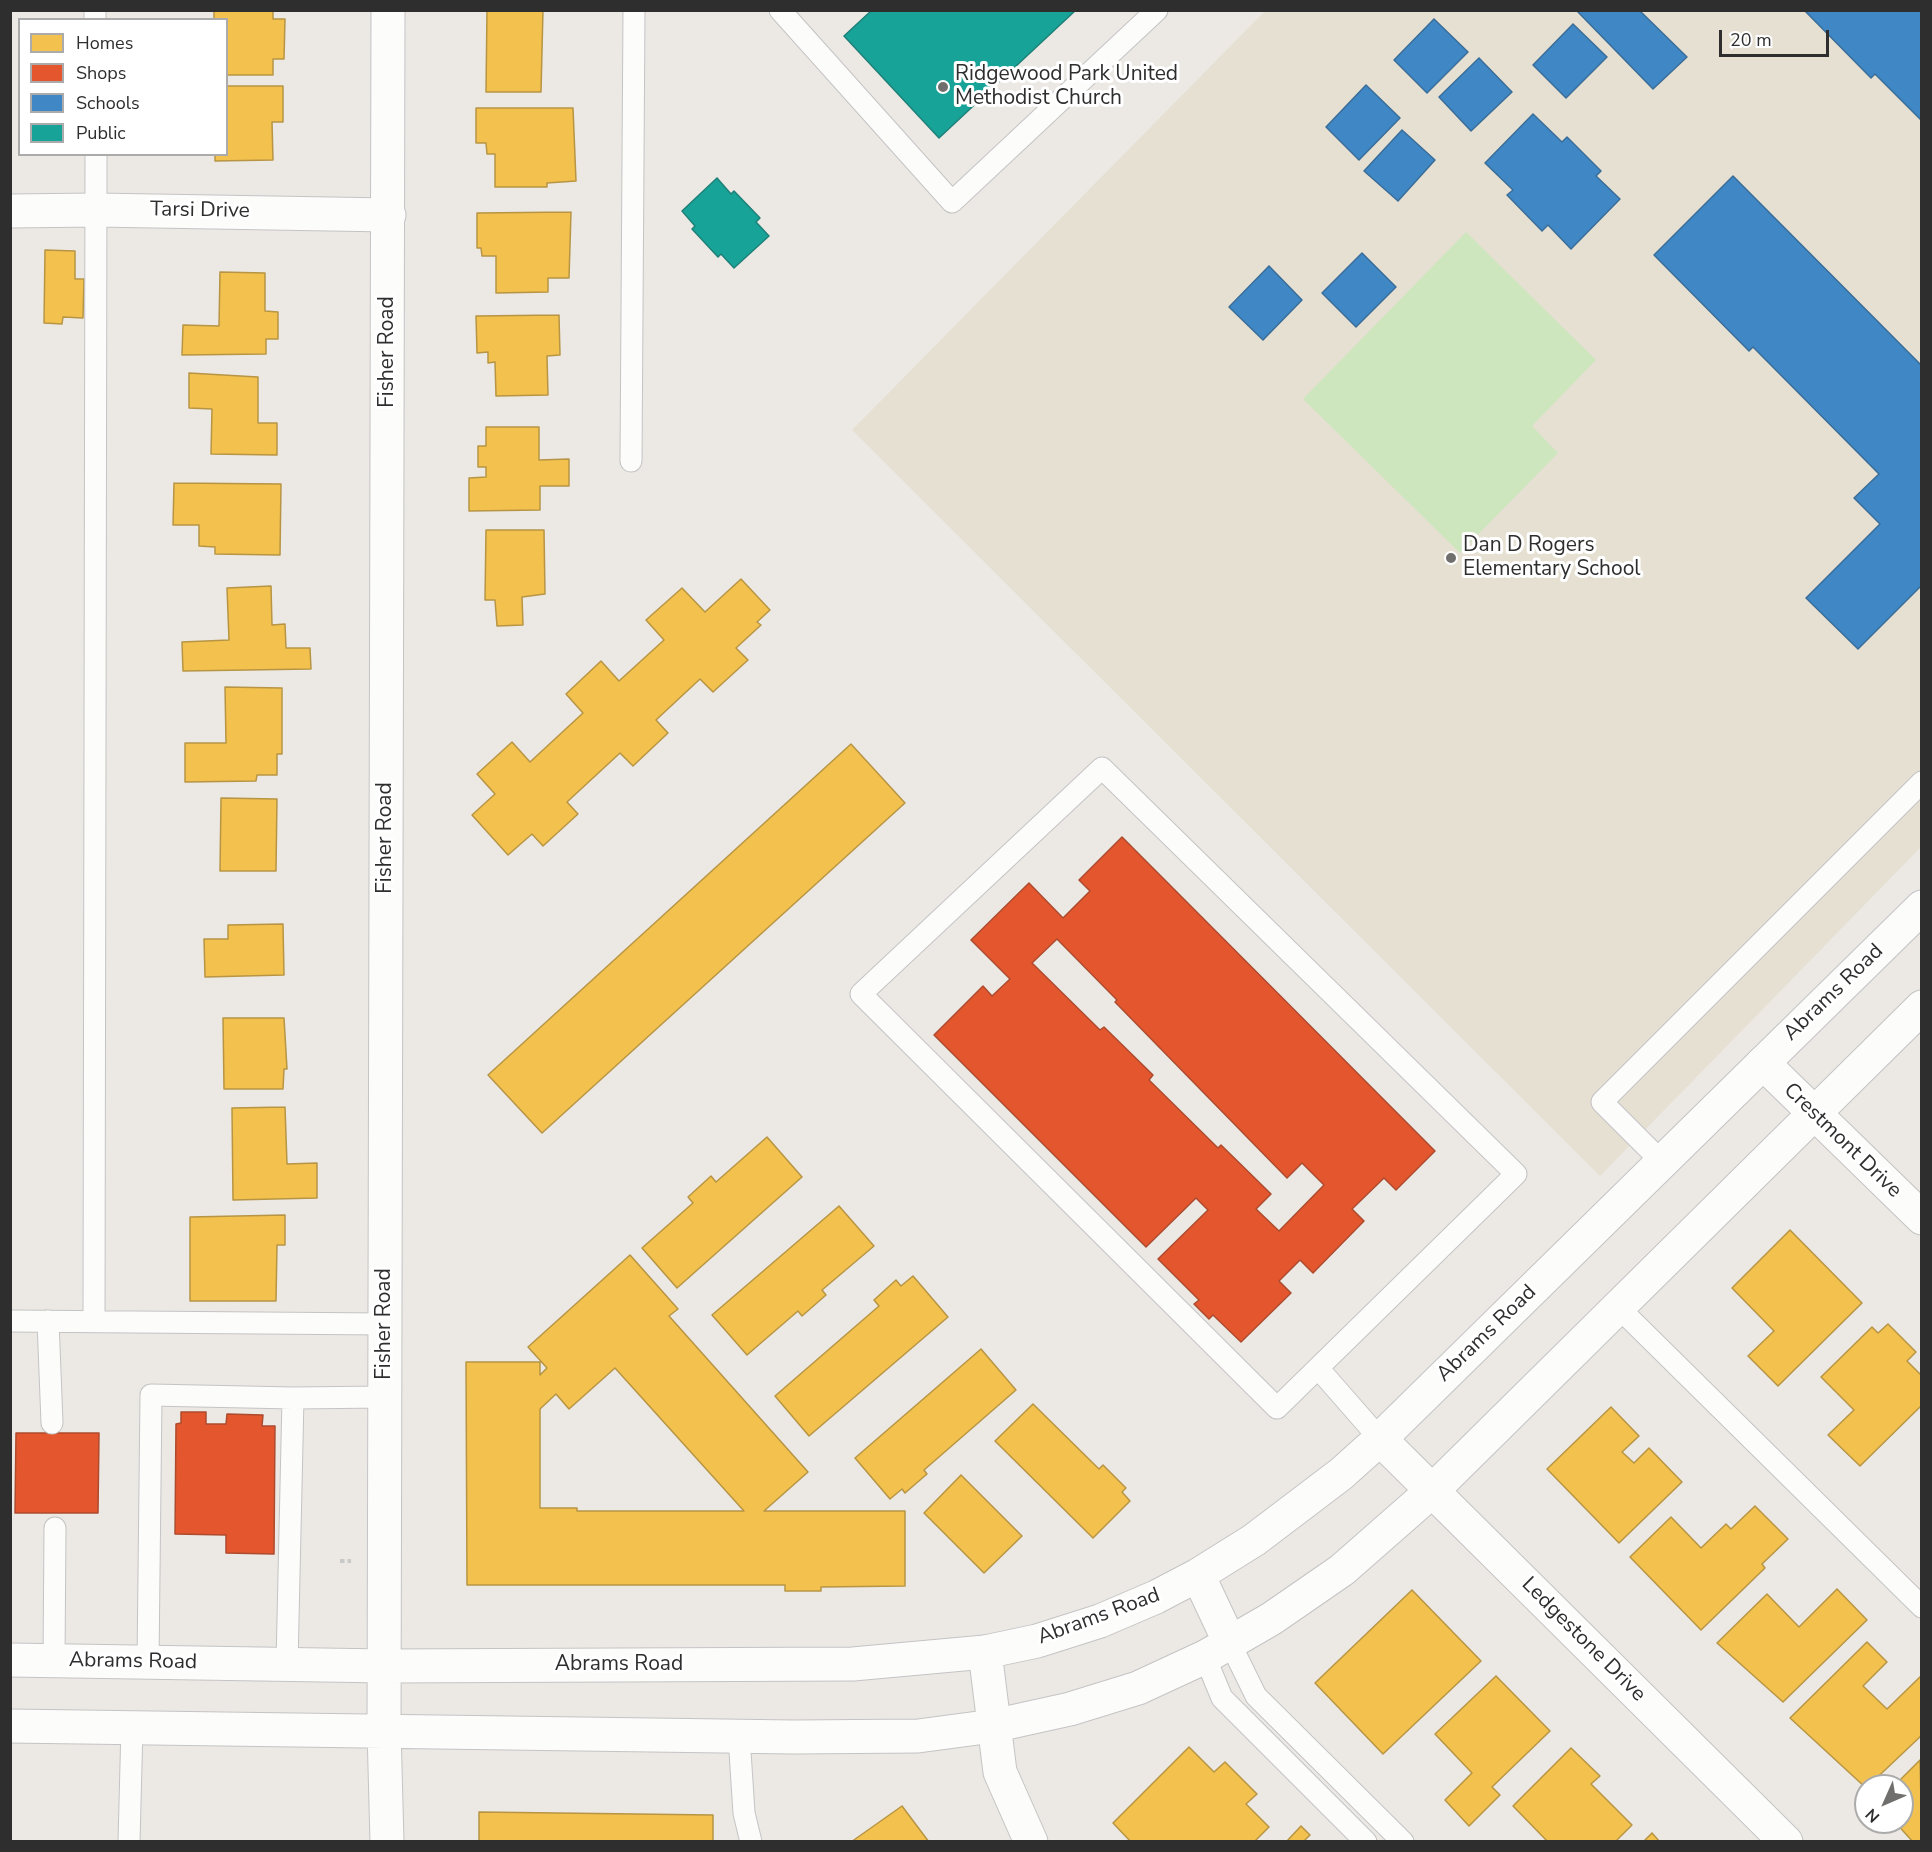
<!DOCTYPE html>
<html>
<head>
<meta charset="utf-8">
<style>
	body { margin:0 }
	#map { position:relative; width:1932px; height:1852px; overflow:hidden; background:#ece8e4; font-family:"Nunito Sans",sans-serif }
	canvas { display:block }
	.frame { position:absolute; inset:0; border:12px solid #2e2e2e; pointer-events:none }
	.legend { position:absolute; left:18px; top:18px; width:210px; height:138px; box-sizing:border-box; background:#fff; border:2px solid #ababab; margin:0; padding:8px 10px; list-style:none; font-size:18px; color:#2e2e2e }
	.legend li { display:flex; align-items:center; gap:12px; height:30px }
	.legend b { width:30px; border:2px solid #ababab }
	.north { position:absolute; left:1854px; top:1774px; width:60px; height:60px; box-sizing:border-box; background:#fff; border:2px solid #ababab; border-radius:50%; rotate:225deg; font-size:16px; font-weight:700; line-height:24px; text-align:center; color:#2e2e2e }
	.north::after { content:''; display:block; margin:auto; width:21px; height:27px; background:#706f6e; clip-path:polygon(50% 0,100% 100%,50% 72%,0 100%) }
	.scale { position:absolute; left:1719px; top:30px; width:110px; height:27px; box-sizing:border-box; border:3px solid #2e2e2e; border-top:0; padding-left:8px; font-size:18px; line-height:21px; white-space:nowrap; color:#2e2e2e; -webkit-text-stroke:4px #fff; paint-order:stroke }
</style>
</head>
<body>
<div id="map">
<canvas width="1932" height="1852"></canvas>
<div class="frame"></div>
<ul class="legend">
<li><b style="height:16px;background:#f2c14e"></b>Homes</li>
<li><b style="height:16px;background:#e4572e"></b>Shops</li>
<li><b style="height:16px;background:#3f88c5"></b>Schools</li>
<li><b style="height:16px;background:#17a398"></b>Public</li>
</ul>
<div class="north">N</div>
<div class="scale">20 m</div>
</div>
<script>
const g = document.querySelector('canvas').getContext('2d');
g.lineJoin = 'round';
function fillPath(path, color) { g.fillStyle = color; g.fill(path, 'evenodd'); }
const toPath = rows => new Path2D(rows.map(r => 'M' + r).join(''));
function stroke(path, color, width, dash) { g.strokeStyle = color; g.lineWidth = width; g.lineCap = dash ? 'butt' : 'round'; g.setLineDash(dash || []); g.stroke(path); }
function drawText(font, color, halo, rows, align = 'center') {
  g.font = font + ' "Nunito Sans",sans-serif'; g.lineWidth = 6; g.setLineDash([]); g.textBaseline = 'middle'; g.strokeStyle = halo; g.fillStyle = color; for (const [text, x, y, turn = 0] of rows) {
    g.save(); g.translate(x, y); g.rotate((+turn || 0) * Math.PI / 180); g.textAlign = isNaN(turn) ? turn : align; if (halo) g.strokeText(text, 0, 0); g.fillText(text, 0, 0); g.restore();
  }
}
fillPath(toPath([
	[1265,11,1921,11,1921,847,1600,1176,852,430]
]), '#e6e0d3');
fillPath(toPath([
	[1466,232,1596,360,1532,426,1558,453,1460,553,1303,399]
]), '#cee6be');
const homes = toPath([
	[214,10,273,10,273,19,285,19,284,59,273,59,273,75,226,75,226,20,214,20,214,10],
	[487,10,543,10,541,92,486,92,487,10],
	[226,86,283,86,283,122,272,122,273,160,215,161,215,154,226,154,226,86],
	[476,108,573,108,576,181,547,183,547,187,495,187,495,154,487,154,486,143,476,143,476,108],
	[571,212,569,278,548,278,548,292,496,293,496,256,482,256,481,248,477,248,477,213,571,212],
	[45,250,75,251,75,279,84,279,83,318,63,317,62,324,44,323,45,250],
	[220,272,265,273,265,311,278,312,278,339,266,339,266,354,182,355,183,325,219,326,220,272],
	[559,315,560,355,547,356,548,395,496,396,495,362,488,363,488,352,477,353,476,316,559,315],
	[189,373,258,377,258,423,277,423,277,455,211,454,212,409,189,408,189,373],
	[486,427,539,427,539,460,569,459,569,486,540,486,540,510,469,511,469,478,486,477,486,467,478,467,478,446,486,446,486,427],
	[174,483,281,484,280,555,215,554,215,547,199,546,199,525,173,525,174,483],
	[486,530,544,530,545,594,522,597,523,625,497,626,495,600,485,600,486,530],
	[741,579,770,610,757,622,761,625,736,648,748,660,713,692,700,679,656,720,668,733,633,766,620,753,567,802,578,814,543,846,532,834,508,855,472,815,495,794,477,774,512,742,530,762,583,713,566,694,601,661,619,681,664,640,646,620,682,588,705,612,741,579],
	[271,586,272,625,285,624,286,648,310,648,311,669,183,671,182,642,229,640,227,588,271,586],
	[225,687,282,688,282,754,277,754,277,775,257,775,256,781,185,782,185,743,226,743,225,687],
	[851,744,905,803,542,1133,488,1075,851,744],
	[221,798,277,799,276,871,220,871,221,798],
	[283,924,284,975,205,977,204,939,228,939,228,925,283,924],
	[223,1018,284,1018,287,1069,284,1069,283,1089,224,1089,223,1018],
	[285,1107,287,1164,317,1163,317,1198,233,1200,232,1108,285,1107],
	[767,1137,802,1177,677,1288,642,1248,693,1203,688,1197,711,1176,716,1182,767,1137],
	[839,1206,874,1246,822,1290,826,1295,802,1316,798,1311,747,1355,712,1315,839,1206],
	[285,1215,285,1245,277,1245,276,1301,190,1301,190,1217,285,1215],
	[1790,1230,1862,1303,1778,1386,1748,1356,1774,1331,1732,1288,1790,1230],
	[630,1255,678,1309,669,1316,808,1472,764,1511,905,1511,905,1586,821,1587,821,1591,785,1591,785,1585,467,1585,466,1362,540,1362,540,1375,547,1368,528,1347,630,1255],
	[615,1368,744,1511,577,1511,577,1508,540,1508,540,1409,556,1394,569,1409,615,1368],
	[913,1276,948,1317,809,1436,775,1396,879,1306,874,1300,896,1280,901,1286,913,1276],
	[1888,1324,1916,1352,1907,1361,1922,1376,1922,1405,1860,1466,1828,1435,1854,1410,1821,1377,1872,1327,1878,1333,1888,1324],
	[981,1349,1016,1390,924,1470,927,1474,905,1493,902,1489,890,1499,855,1458,981,1349],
	[1033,1404,1099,1469,1103,1465,1126,1488,1122,1492,1130,1501,1093,1538,995,1441,1033,1404],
	[1611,1407,1639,1436,1622,1452,1634,1463,1649,1448,1682,1482,1619,1543,1547,1469,1611,1407],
	[961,1475,1022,1536,984,1573,924,1513,961,1475],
	[1755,1506,1788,1539,1762,1564,1765,1568,1701,1630,1630,1557,1671,1517,1701,1548,1726,1524,1731,1529,1755,1506],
	[1837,1589,1867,1620,1783,1702,1717,1643,1767,1594,1799,1627,1837,1589],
	[1412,1590,1481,1661,1383,1754,1315,1683,1412,1590],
	[1867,1642,1887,1662,1863,1686,1887,1709,1922,1675,1922,1735,1866,1788,1790,1718,1867,1642],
	[1496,1676,1550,1731,1492,1787,1500,1795,1469,1826,1445,1800,1472,1773,1435,1734,1496,1676],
	[1189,1747,1214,1772,1225,1762,1257,1794,1246,1804,1269,1827,1254,1842,1131,1842,1113,1823,1189,1747],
	[1571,1748,1600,1776,1591,1784,1632,1825,1615,1842,1548,1842,1513,1806,1571,1748],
	[1920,1760,1922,1842,1913,1842,1895,1822,1902,1822,1902,1786,1894,1786,1920,1760],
	[902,1806,929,1842,851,1842,902,1806],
	[479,1812,713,1815,713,1842,479,1842,479,1812],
	[1301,1826,1310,1835,1303,1842,1286,1842,1301,1826],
	[1652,1833,1660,1842,1643,1842,1652,1833]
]);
fillPath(homes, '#f2c14e');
stroke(homes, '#b79544', 1.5);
const shops = toPath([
	[1122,837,1435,1151,1396,1190,1384,1178,1352,1209,1364,1221,1313,1273,1300,1260,1279,1281,1291,1293,1241,1342,1213,1315,1209,1319,1194,1304,1199,1300,1158,1259,1208,1210,1196,1198,1146,1247,934,1035,983,986,992,996,1010,979,971,940,1029,883,1063,918,1090,891,1079,880,1122,837],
	[1057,939,1117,1000,1115,1002,1287,1178,1302,1163,1324,1185,1279,1231,1256,1209,1271,1194,1221,1145,1218,1148,1149,1080,1153,1075,1104,1027,1100,1030,1032,963,1057,939],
	[181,1412,206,1412,206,1424,226,1424,227,1414,263,1415,262,1426,275,1426,274,1554,226,1553,226,1535,175,1534,176,1424,181,1423,181,1412],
	[16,1433,99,1433,98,1513,15,1513,16,1433]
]);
fillPath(shops, '#e4572e');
stroke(shops, '#ad4b2e', 1.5);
const schools = toPath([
	[1639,10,1687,57,1653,89,1577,11,1639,10],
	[1804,10,1922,10,1922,121,1875,74,1871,78,1804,10],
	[1434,19,1468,52,1427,93,1394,60,1434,19],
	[1573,24,1607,57,1566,98,1533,65,1573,24],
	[1479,58,1512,92,1471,131,1439,97,1479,58],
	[1366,85,1400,118,1359,160,1326,127,1366,85],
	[1533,114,1562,142,1567,137,1601,171,1596,176,1620,199,1571,249,1548,225,1542,231,1507,195,1513,190,1485,163,1533,114],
	[1402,130,1435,160,1398,201,1364,171,1402,130],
	[1733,176,1922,366,1922,585,1858,649,1806,598,1880,524,1854,498,1879,474,1753,347,1749,351,1654,255,1733,176],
	[1362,253,1396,287,1356,327,1322,293,1362,253],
	[1269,266,1302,300,1263,340,1229,307,1269,266]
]);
fillPath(schools, '#3f88c5');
stroke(schools, '#3a6d98', 1.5);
const public = toPath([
	[872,10,1076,10,939,138,844,36,872,10],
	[717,178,731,194,734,191,760,218,756,222,769,236,734,268,721,254,718,257,692,229,695,226,682,211,717,178]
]);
fillPath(public, '#17a398');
stroke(public, '#1e8078', 1.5);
const lane = toPath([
	[95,10,95,20],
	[780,10,952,202,1157,10],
	[631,461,634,10],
	[1102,768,1516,1174,1277,1408,861,994,1102,768],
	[1662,1162,1602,1102,1922,782],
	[1618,1307,1922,1607],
	[10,1321,385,1324],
	[48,1321,52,1423],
	[94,1321,96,154],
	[1318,1368,1380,1439],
	[293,1398,385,1397],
	[1230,1643,1256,1696,1403,1842],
	[1205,1657,1222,1698,1366,1842],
	[54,1661,55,1528],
	[148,1663,151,1395,293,1398,287,1664],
	[739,1736,744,1813,751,1842],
	[129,1842,132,1726]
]);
const street = toPath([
	[10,211,96,210,389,215],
	[1763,1063,1922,1218],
	[1380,1439,1786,1842],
	[985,1652,1000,1772,1031,1842]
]);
const secondary = toPath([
	[1198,1575,1230,1643],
	[10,1660,385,1666,853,1664,985,1652,1037,1641,1100,1621,1156,1597,1198,1575,1254,1540,1341,1474,1380,1439,1922,907],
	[10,1726,794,1737,918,1736,993,1726,1070,1709,1138,1688,1205,1657,1271,1619,1342,1570,1432,1491,1922,1007],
	[387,1842,384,1730,388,10]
]);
stroke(lane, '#c5c4c5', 23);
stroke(street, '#c5c4c5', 35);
stroke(secondary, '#c5c4c5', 35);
stroke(toPath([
	[340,1561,351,1561]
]), '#c9c9c8', 4, [4.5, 3]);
stroke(lane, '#fcfcfb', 21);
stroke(street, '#fcfcfb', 33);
stroke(secondary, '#fcfcfb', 33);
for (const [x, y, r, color] of [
	[943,87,6,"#706f6e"],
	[1451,558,6,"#706f6e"]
]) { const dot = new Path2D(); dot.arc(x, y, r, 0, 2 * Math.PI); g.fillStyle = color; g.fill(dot); stroke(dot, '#fff', 2); }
drawText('21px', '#2e2e2e', '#fff', [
	["Ridgewood Park United",955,75],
	["Methodist Church",955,99],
	["Dan D Rogers",1463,546],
	["Elementary School",1463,570]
], 'left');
drawText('21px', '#2e2e2e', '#fff', [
	["Tarsi Drive",200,211,1],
	["Fisher Road",388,352,-90],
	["Fisher Road",386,838,-90],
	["Abrams Road",1834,993,-44],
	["Crestmont Drive",1842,1141,44],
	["Fisher Road",385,1324,-90],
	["Abrams Road",1487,1334,-44],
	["Abrams Road",1099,1617,-20],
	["Ledgestone Drive",1583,1640,45],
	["Abrams Road",133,1662,1],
	["Abrams Road",619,1665]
]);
</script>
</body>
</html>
